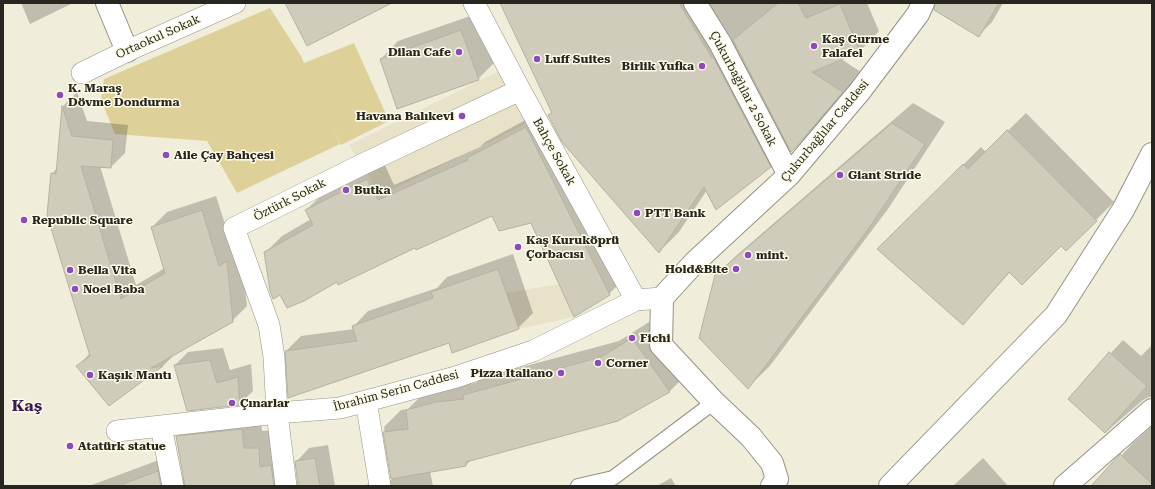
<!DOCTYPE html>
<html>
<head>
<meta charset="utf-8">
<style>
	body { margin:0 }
	#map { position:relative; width:1155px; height:489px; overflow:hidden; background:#f1eddb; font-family:"Roboto Serif",serif }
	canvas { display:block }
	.frame { position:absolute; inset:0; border:4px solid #282620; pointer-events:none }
</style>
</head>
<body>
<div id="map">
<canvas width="1155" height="489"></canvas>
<div class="frame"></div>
</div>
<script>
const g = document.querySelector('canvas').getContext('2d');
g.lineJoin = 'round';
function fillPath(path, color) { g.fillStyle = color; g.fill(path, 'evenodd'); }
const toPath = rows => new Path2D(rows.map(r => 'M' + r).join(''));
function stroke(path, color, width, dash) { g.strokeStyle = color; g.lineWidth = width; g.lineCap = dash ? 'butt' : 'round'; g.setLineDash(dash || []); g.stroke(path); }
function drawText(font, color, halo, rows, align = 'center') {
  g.font = font + ' "Roboto Serif",serif'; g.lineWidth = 3; g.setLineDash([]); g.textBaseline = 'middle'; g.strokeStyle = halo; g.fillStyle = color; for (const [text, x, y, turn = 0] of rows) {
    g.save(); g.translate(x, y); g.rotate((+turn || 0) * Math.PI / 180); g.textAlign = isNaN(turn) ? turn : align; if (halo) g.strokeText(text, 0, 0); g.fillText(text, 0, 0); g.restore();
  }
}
fillPath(toPath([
	[501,70,536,119,380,196,349,145],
	[559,284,574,317,519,329,506,293]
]), '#e8e2c9');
fillPath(toPath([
	[270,8,301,56,304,63,354,43,389,121,341,145,332,127,340,144,237,193,207,141,115,134,101,100,104,79]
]), '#ddd199');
fillPath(toPath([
	[21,3,73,3,30,24],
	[503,3,867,3,879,31,860,51,841,59,861,72,814,128,795,148,790,147,770,167,707,190,679,232,660,251,549,115,552,112],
	[939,3,1003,3,992,22,979,35],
	[479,13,496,61,478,79,381,59,398,41],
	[77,92,87,121,128,125,125,153,111,167,100,166,136,285,165,268,152,227,167,212,216,196,234,252,241,248,247,306,232,321,175,354,163,366,109,405,78,366,90,353,52,174,57,168,63,106],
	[913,103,945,122,888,209,769,367,748,387,716,276,737,255],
	[542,111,625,278,609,294,531,222,493,215,337,280,265,253,282,236,311,219,306,210,323,194,384,163,394,185,480,147,485,142],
	[1026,113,1114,202,1066,250,1061,245,1010,272,980,306,963,323,879,249,981,147,986,152],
	[513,254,533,313,518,328,449,342,286,351,301,336,354,329,353,327,368,311,437,288,447,277],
	[649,322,687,374,670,391,617,420,472,459,466,465,430,471,433,486,359,486,392,480,384,427,401,410,408,409,424,393,454,385,476,383,481,378,619,341],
	[1123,340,1141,356,1152,345,1152,397,1149,397,1143,400,1106,432,1069,398],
	[223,348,230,370,251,364,253,391,240,404,175,365,188,352],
	[260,412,262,431,276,430,284,486,89,486,175,454,179,470,182,477,185,479,178,437,195,419],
	[1152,426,1152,486,1092,486,1134,442],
	[328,445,335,486,299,486,296,462,309,448],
	[983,458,1008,486,953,486],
	[671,478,676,486,657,486]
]), '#0003');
const building = toPath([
	[285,3,392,3,307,46,285,3],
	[500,3,679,3,712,58,713,57,771,167,716,210,704,187,659,253,562,142,548,115,552,113,500,3],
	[778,3,798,3,806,18,840,4,860,52,812,72,843,92,795,148,791,152,733,40,778,3],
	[935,3,999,3,979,37,934,10,935,3],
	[461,30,479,80,397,109,380,59,461,30],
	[62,106,72,136,113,140,111,168,81,166,121,299,165,273,151,227,202,210,219,266,227,261,233,322,151,368,163,366,109,406,76,366,90,356,47,215,51,173,56,174,62,106],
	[892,123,925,144,867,231,748,389,699,338,715,275,892,123],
	[526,127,610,295,574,317,531,223,499,231,492,216,416,250,415,248,338,285,337,282,304,301,287,308,280,295,273,299,270,291,264,252,313,225,305,210,367,179,378,200,468,160,467,158,526,127],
	[1007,130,1097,221,1066,251,1061,246,1022,285,1009,272,963,325,877,249,963,164,968,169,1007,130],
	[498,269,519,329,452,353,449,343,288,398,285,351,357,341,352,326,433,298,431,292,498,269],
	[632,338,670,392,618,421,466,462,466,466,391,479,383,432,408,429,406,410,436,402,464,399,463,395,601,357,632,338],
	[1109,352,1147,386,1105,433,1068,399,1109,352],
	[210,360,217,383,238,377,240,405,187,411,174,365,210,360],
	[242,429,244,448,259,448,260,467,271,465,274,486,185,486,176,436,242,429],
	[1120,454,1152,484,1152,486,1091,486,1120,454],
	[315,458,320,486,298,486,295,461,315,458],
	[158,471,161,486,124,486,123,484,158,471]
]);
fillPath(building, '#d0ccbb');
stroke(building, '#b5b1a0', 1);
const service = toPath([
	[578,486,613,478,714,402]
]);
const pedestrian = toPath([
	[474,3,520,90,636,300],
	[82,73,127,51,235,3],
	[366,401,380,486],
	[161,426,173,486],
	[117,431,277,413,340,408,456,377,533,351,636,300,662,298],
	[286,486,277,413,274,357,269,325,234,228,361,165,520,90]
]);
const minor = toPath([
	[107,3,127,51],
	[695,3,720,43,789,175],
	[772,486,777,479,772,463,751,437,714,402,661,345,662,298,695,262,789,175,860,91,918,14,923,3],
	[890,486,1056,315,1123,210,1152,154]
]);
const tertiary = toPath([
	[1065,486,1152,410]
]);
stroke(service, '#979383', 16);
stroke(pedestrian, '#979383', 22);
stroke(minor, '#979383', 24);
stroke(tertiary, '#979383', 24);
stroke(service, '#fff', 14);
stroke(pedestrian, '#fff', 21);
stroke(minor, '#fff', 22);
stroke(tertiary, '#fff', 22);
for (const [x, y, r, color] of [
	[814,46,4,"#8b4abf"],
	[459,52,4,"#8b4abf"],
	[537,59,4,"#8b4abf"],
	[702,66,4,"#8b4abf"],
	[60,95,4,"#8b4abf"],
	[462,116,4,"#8b4abf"],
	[166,155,4,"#8b4abf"],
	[840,175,4,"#8b4abf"],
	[346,190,4,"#8b4abf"],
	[637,213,4,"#8b4abf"],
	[24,220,4,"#8b4abf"],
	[518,247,4,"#8b4abf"],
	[748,255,4,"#8b4abf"],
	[736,269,4,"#8b4abf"],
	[70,270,4,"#8b4abf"],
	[75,289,4,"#8b4abf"],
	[632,338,4,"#8b4abf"],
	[598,363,4,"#8b4abf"],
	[561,373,4,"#8b4abf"],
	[90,375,4,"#8b4abf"],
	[232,403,4,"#8b4abf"],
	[70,446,4,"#8b4abf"]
]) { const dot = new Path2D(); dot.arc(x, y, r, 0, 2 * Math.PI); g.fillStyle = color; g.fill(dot); stroke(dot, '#fefbe8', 1.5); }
drawText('12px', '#282620', '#fefbe8', [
	["Ortaokul Sokak",158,37,-24],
	["Çukurbağlılar 2 Sokak",743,89,62],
	["Çukurbağlılar Caddesi",825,131,-50],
	["Bahçe Sokak",554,152,61],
	["Öztürk Sokak",290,200,-27],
	["İbrahim Serin Caddesi",396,391,-15]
]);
drawText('bold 12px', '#282620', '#fefbe8', [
	["Kaş Gurme",822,39],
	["Falafel",822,53],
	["Dilan Cafe",451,52,"right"],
	["Luff Suites",545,59],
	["Birlik Yufka",694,66,"right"],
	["K. Maraş",68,88],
	["Dövme Dondurma",68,102],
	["Havana Balıkevi",454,116,"right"],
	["Aile Çay Bahçesi",174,155],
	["Giant Stride",848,175],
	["Butka",354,190],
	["PTT Bank",645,213],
	["Republic Square",32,220],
	["Kaş Kuruköprü",526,240],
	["Çorbacısı",526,254],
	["mint.",756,255],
	["Hold&Bite",728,269,"right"],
	["Bella Vita",78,270],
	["Noel Baba",83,289],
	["Fichi",640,338],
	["Corner",606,363],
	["Pizza Italiano",553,373,"right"],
	["Kaşık Mantı",98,375],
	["Çınarlar",240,403],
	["Atatürk statue",78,446]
], 'left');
drawText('bold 16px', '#391a52', '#fefbe8', [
	["Kaş",27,406]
]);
</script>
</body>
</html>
